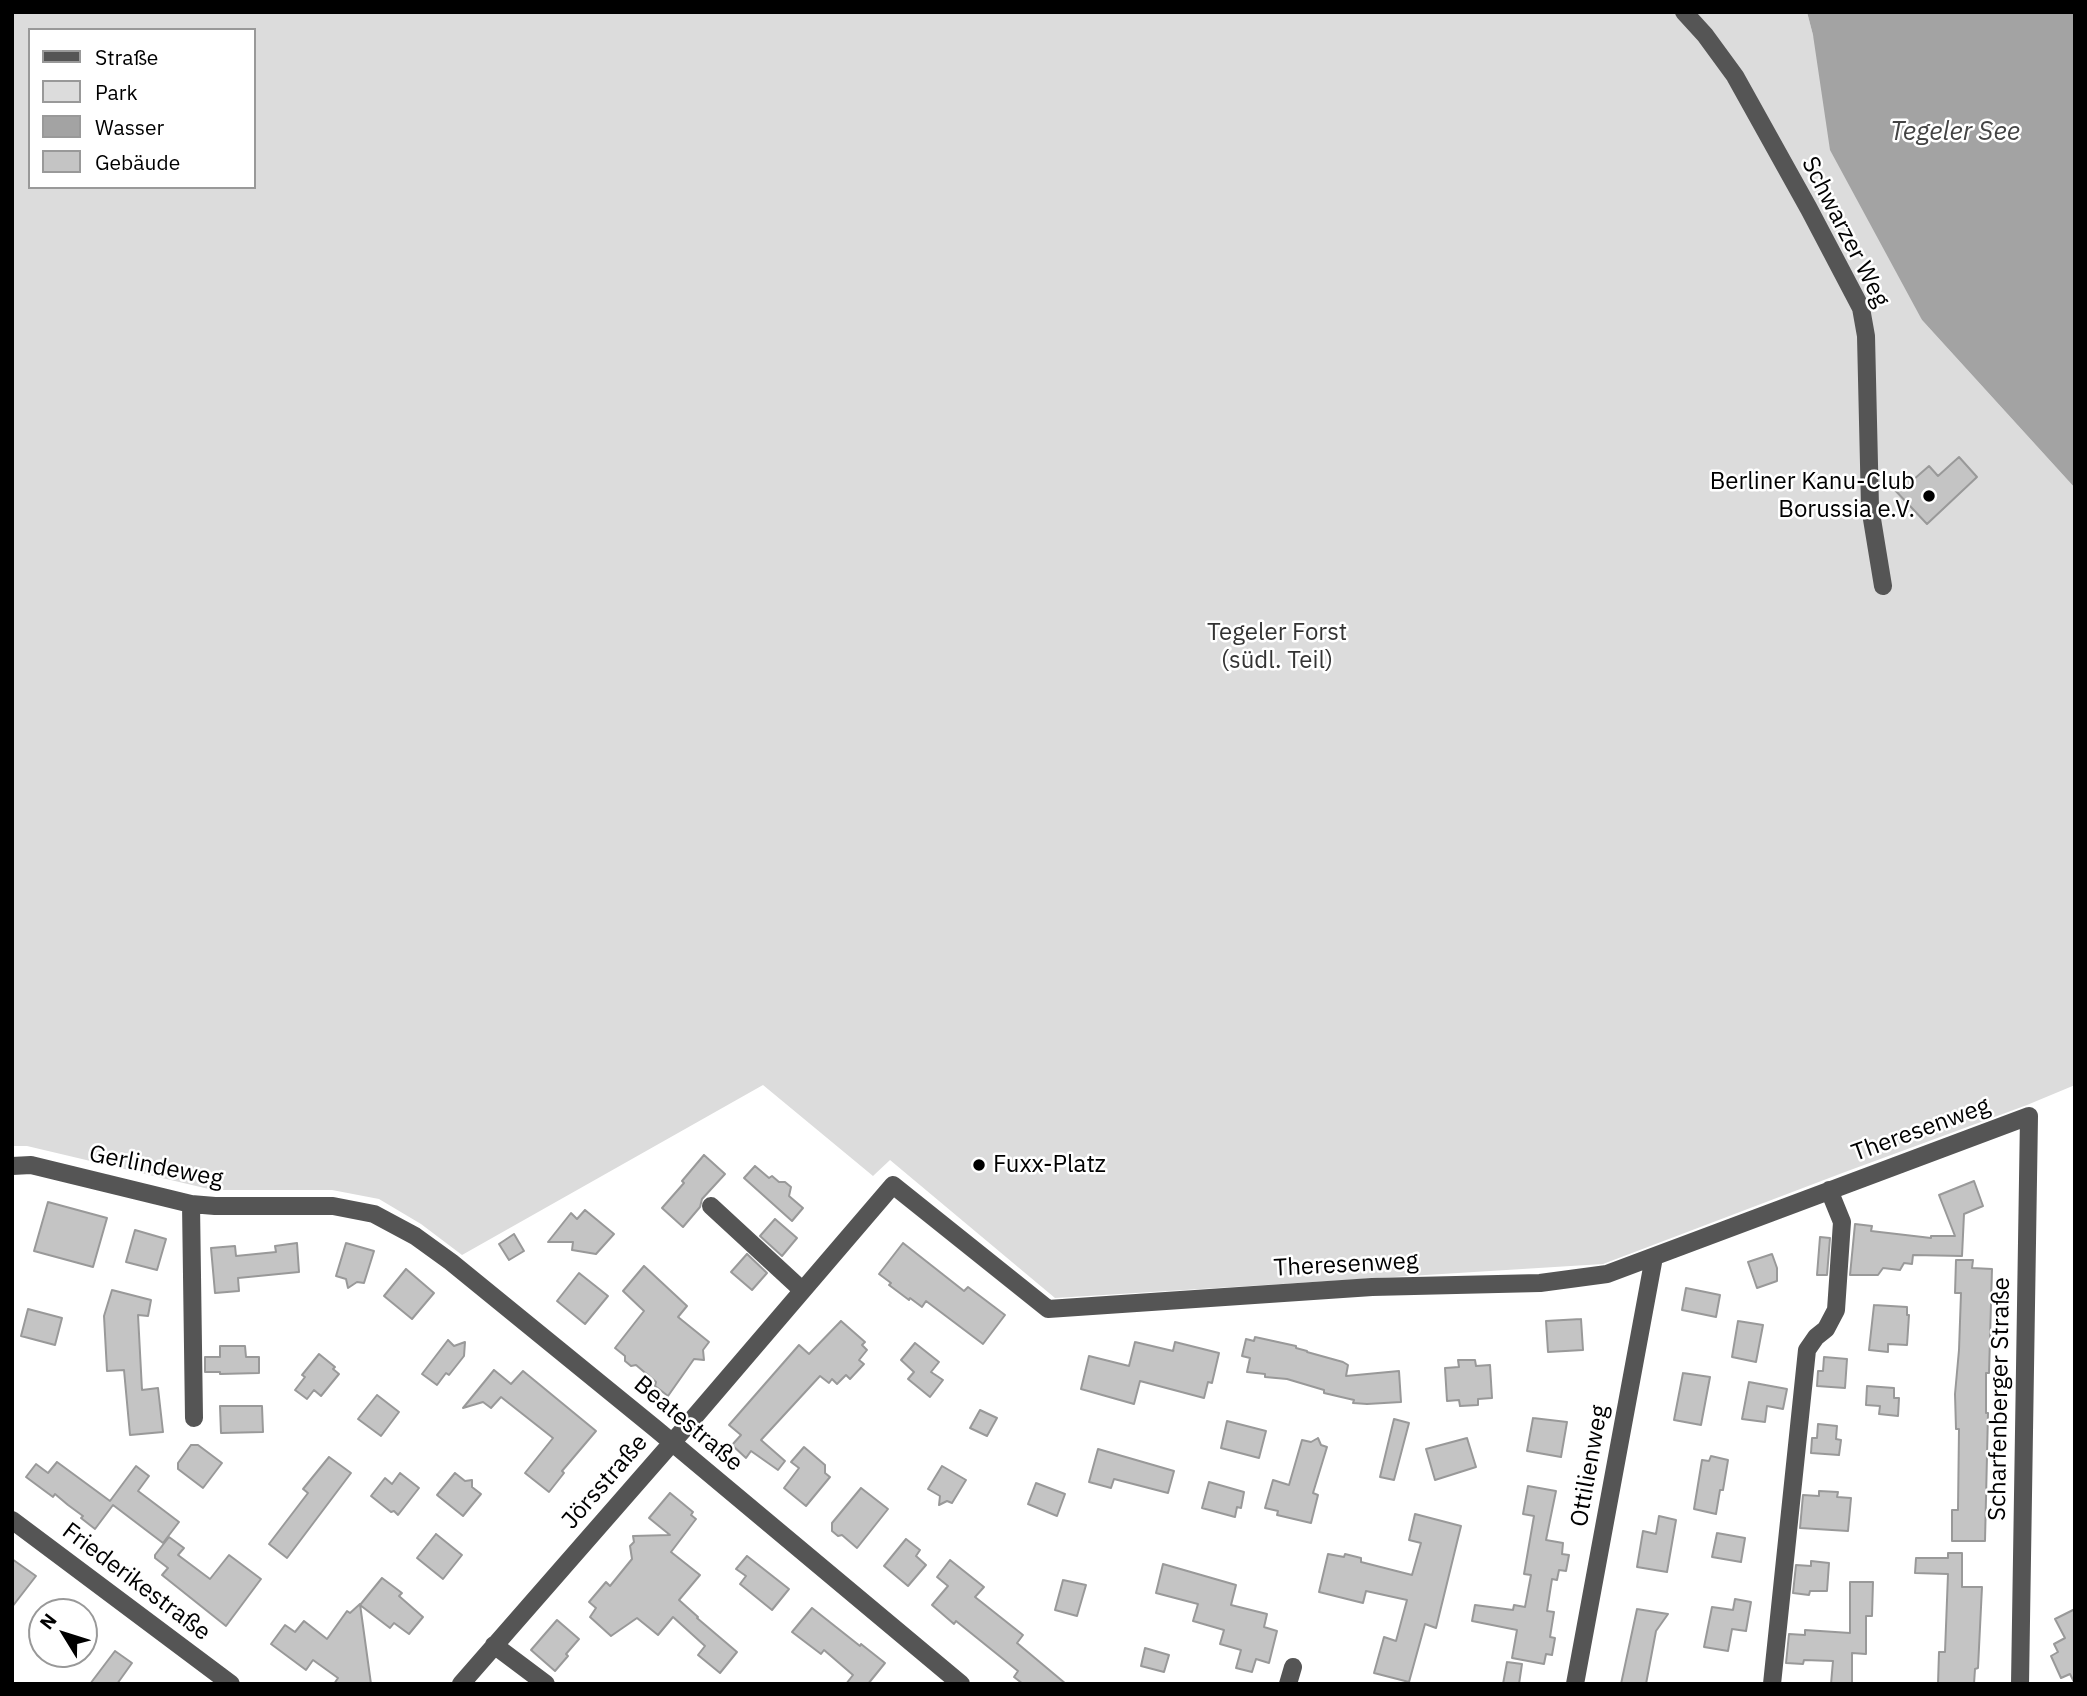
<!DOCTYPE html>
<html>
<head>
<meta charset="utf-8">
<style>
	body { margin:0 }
	#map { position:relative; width:2087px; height:1696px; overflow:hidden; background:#fff; font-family:"IBM Plex Sans",sans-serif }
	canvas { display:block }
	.frame { position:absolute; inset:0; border:14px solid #000; pointer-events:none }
	.legend { position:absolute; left:28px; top:28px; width:228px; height:161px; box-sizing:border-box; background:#fff; border:2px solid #999; margin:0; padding:9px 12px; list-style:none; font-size:21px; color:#000 }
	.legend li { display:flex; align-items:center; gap:14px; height:35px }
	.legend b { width:35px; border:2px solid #999 }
	.north { position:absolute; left:28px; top:1598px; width:70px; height:70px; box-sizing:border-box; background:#fff; border:2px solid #999; border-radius:50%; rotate:308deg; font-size:19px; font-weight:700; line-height:28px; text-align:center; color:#000 }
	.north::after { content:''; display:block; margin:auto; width:24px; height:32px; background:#000; clip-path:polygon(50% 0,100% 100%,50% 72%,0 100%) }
</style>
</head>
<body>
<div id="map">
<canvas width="2087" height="1696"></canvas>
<div class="frame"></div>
<ul class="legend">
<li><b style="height:9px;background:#555"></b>Straße</li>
<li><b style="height:19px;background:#dcdcdc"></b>Park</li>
<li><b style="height:19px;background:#a3a3a3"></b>Wasser</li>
<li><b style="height:19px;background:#c4c4c4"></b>Gebäude</li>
</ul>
<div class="north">N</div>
</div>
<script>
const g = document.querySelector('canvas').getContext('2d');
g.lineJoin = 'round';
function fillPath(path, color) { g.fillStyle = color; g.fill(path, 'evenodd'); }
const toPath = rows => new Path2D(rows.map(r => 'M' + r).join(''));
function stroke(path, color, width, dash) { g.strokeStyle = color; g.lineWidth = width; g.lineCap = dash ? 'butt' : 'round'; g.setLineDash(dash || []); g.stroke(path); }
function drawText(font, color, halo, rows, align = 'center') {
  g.font = font + ' "IBM Plex Sans",sans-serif'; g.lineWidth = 5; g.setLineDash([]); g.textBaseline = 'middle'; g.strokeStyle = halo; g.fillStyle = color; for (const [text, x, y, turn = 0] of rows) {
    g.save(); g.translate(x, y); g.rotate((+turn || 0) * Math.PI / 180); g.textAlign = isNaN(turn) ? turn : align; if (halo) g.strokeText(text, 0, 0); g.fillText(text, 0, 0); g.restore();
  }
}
fillPath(toPath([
	[12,12,1807,12,1813,35,1922,320,2075,488,2075,1085,2027,1105,1845,1172,1603,1264,1055,1298,890,1160,873,1176,763,1085,462,1255,421,1224,379,1199,332,1190,213,1190,27,1146,12,1146],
	[30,30,254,30,254,187,30,187]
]), '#dcdcdc');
fillPath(toPath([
	[1807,12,2075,12,2075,488,1922,320,1830,150,1813,35]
]), '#a3a3a3');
const building = toPath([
	[1959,457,1977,477,1927,524,1892,487,1906,473,1913,480,1929,466,1938,476,1959,457],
	[704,1155,725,1174,702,1199,700,1207,683,1227,662,1208,684,1183,682,1181,704,1155],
	[755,1166,769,1178,772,1176,779,1182,785,1182,791,1187,789,1196,803,1208,792,1221,744,1178,755,1166],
	[1974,1181,1983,1206,1964,1214,1962,1256,1913,1255,1912,1264,1904,1263,1900,1270,1883,1268,1878,1275,1850,1275,1855,1224,1872,1226,1871,1231,1931,1238,1931,1236,1955,1236,1939,1195,1974,1181],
	[48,1202,107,1218,93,1267,34,1251,48,1202],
	[585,1210,614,1234,596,1254,572,1250,573,1242,548,1242,571,1213,577,1219,585,1210],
	[775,1219,797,1238,782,1256,760,1236,775,1219],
	[135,1230,166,1239,157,1270,126,1262,135,1230],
	[514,1234,524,1251,509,1260,499,1244,514,1234],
	[1820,1237,1830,1238,1827,1275,1817,1275,1820,1237],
	[297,1243,299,1272,238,1278,239,1291,215,1293,211,1248,235,1246,236,1256,276,1252,275,1246,297,1243],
	[346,1243,374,1251,364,1283,357,1282,348,1288,346,1279,336,1276,346,1243],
	[903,1243,964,1291,968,1287,1005,1315,983,1344,926,1301,922,1307,910,1298,909,1300,889,1285,891,1283,879,1274,903,1243],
	[747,1254,767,1273,752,1290,731,1272,747,1254],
	[1772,1254,1777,1268,1777,1281,1757,1288,1748,1262,1772,1254],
	[1956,1260,1973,1260,1972,1268,1992,1269,1989,1373,1986,1373,1986,1413,1988,1413,1985,1541,1952,1541,1952,1510,1958,1510,1959,1429,1956,1429,1955,1394,1959,1350,1961,1293,1955,1293,1956,1260],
	[644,1266,687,1306,678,1317,709,1342,703,1350,704,1360,694,1359,668,1396,655,1386,656,1382,636,1365,631,1366,625,1361,625,1356,615,1348,644,1311,623,1291,644,1266],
	[406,1269,434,1293,412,1319,384,1296,406,1269],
	[579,1273,608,1296,585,1324,557,1301,579,1273],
	[1686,1288,1720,1295,1716,1317,1682,1310,1686,1288],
	[112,1290,151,1300,148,1316,138,1315,142,1390,158,1388,163,1432,130,1435,124,1370,107,1371,104,1316,112,1290],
	[1874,1305,1907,1307,1907,1315,1909,1315,1907,1345,1888,1344,1888,1352,1869,1350,1874,1305],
	[28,1309,62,1318,55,1345,21,1336,28,1309],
	[1581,1319,1583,1350,1548,1352,1546,1321,1581,1319],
	[841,1321,865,1342,862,1345,867,1350,859,1360,864,1364,850,1379,846,1375,837,1384,832,1379,829,1383,820,1376,761,1440,785,1461,778,1470,751,1451,746,1458,732,1445,741,1435,729,1425,799,1345,809,1354,841,1321],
	[1738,1321,1763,1325,1756,1362,1732,1357,1738,1321],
	[1255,1337,1296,1346,1296,1348,1307,1351,1307,1352,1343,1362,1348,1365,1346,1376,1399,1371,1401,1402,1367,1404,1353,1403,1354,1400,1324,1393,1324,1390,1287,1379,1265,1377,1265,1374,1247,1372,1250,1358,1242,1356,1246,1339,1254,1341,1255,1337],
	[448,1340,454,1346,465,1342,464,1356,449,1375,446,1373,437,1385,422,1374,448,1340],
	[1135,1342,1173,1351,1175,1342,1219,1353,1212,1383,1208,1382,1204,1398,1140,1381,1134,1404,1081,1389,1089,1356,1129,1366,1135,1342],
	[915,1343,939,1362,931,1372,943,1380,930,1397,908,1379,914,1372,901,1360,915,1343],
	[220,1346,245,1346,246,1357,259,1357,259,1373,220,1374,220,1372,205,1372,205,1357,220,1357,220,1346],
	[319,1354,335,1367,333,1369,339,1374,321,1396,314,1390,307,1399,295,1390,305,1377,302,1375,319,1354],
	[1824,1357,1847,1359,1845,1388,1817,1386,1818,1371,1823,1371,1824,1357],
	[1458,1360,1475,1360,1476,1366,1490,1365,1492,1398,1478,1399,1478,1405,1460,1406,1459,1400,1447,1401,1445,1368,1459,1367,1458,1360],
	[494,1370,511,1384,523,1371,596,1431,562,1471,564,1473,549,1492,525,1473,553,1438,501,1397,491,1408,483,1402,463,1408,494,1370],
	[1683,1373,1710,1377,1701,1425,1674,1420,1683,1373],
	[1749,1382,1787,1389,1783,1409,1767,1406,1765,1422,1742,1419,1749,1382],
	[1867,1386,1894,1388,1894,1398,1899,1398,1898,1416,1879,1414,1880,1406,1866,1405,1867,1386],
	[377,1395,399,1412,381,1436,358,1419,377,1395],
	[220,1406,262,1406,263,1432,221,1433,220,1406],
	[980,1410,997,1418,987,1436,970,1428,980,1410],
	[1533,1418,1567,1422,1561,1457,1527,1451,1533,1418],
	[1394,1419,1409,1423,1394,1480,1380,1477,1394,1419],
	[1227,1421,1266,1431,1259,1458,1221,1448,1227,1421],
	[1818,1424,1837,1426,1836,1439,1841,1440,1839,1455,1811,1453,1812,1438,1817,1438,1818,1424],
	[1318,1438,1321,1445,1327,1447,1313,1493,1318,1495,1311,1523,1277,1515,1278,1511,1265,1508,1273,1480,1289,1485,1302,1440,1311,1442,1318,1438],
	[1467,1438,1476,1467,1435,1480,1426,1449,1467,1438],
	[191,1445,198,1445,222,1463,203,1488,178,1469,178,1463,191,1445],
	[804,1447,825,1465,825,1473,830,1477,806,1506,784,1488,799,1468,791,1462,804,1447],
	[1098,1449,1174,1471,1168,1493,1114,1479,1111,1488,1089,1482,1098,1449],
	[1711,1456,1728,1460,1723,1490,1720,1490,1716,1514,1694,1509,1702,1460,1709,1461,1711,1456],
	[329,1457,351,1473,287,1558,269,1544,308,1493,303,1489,329,1457],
	[57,1462,110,1501,136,1466,149,1476,138,1491,179,1522,163,1543,113,1505,95,1529,81,1518,83,1516,68,1505,55,1494,53,1497,26,1477,36,1464,48,1473,57,1462],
	[942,1466,966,1480,952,1503,947,1501,939,1505,940,1496,928,1489,942,1466],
	[400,1473,419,1488,398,1515,394,1511,391,1512,371,1496,385,1478,392,1484,400,1473],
	[455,1473,465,1481,472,1480,472,1487,481,1494,463,1516,437,1495,455,1473],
	[1209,1482,1244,1492,1241,1508,1237,1507,1235,1517,1202,1508,1209,1482],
	[1036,1483,1065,1494,1057,1516,1028,1504,1036,1483],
	[1528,1486,1556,1491,1546,1540,1563,1543,1562,1554,1569,1555,1566,1571,1559,1570,1557,1580,1552,1579,1547,1611,1554,1612,1550,1637,1555,1638,1552,1655,1546,1654,1544,1664,1512,1658,1517,1630,1472,1621,1475,1605,1513,1610,1514,1605,1525,1607,1531,1575,1524,1574,1534,1516,1523,1514,1528,1486],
	[861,1488,888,1509,857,1548,842,1535,838,1536,832,1531,832,1523,861,1488],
	[1819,1491,1838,1492,1837,1497,1851,1498,1848,1531,1800,1528,1803,1495,1819,1496,1819,1491],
	[670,1493,693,1512,691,1515,696,1519,671,1552,700,1575,679,1600,698,1617,697,1618,737,1652,720,1673,698,1655,705,1646,673,1617,658,1635,637,1618,611,1636,590,1617,596,1608,589,1602,606,1582,610,1586,632,1559,630,1546,634,1542,633,1536,670,1535,649,1518,670,1493],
	[1415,1514,1461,1526,1436,1628,1425,1624,1409,1682,1374,1673,1384,1637,1396,1641,1407,1600,1366,1591,1363,1603,1319,1592,1328,1554,1344,1557,1345,1554,1361,1558,1361,1562,1412,1575,1421,1543,1409,1540,1415,1514],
	[1659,1516,1676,1520,1667,1572,1637,1567,1643,1531,1656,1534,1659,1516],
	[1717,1533,1745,1538,1741,1562,1712,1557,1717,1533],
	[436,1534,462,1555,443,1579,417,1558,436,1534],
	[169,1537,184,1548,178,1555,210,1579,229,1555,261,1579,226,1626,162,1575,168,1568,155,1558,155,1555,169,1537],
	[906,1539,920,1550,916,1556,926,1565,908,1586,884,1566,906,1539],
	[1948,1553,1962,1553,1962,1587,1982,1587,1978,1668,1975,1669,1974,1684,1938,1684,1939,1652,1945,1652,1948,1574,1915,1573,1916,1558,1948,1558,1948,1553],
	[747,1556,789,1589,772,1610,740,1584,746,1576,736,1569,747,1556],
	[12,1559,36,1576,12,1607,12,1559],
	[950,1560,984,1587,975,1597,1023,1635,1017,1643,1066,1684,1023,1684,1014,1677,1018,1671,956,1621,954,1624,932,1605,948,1586,937,1577,950,1560],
	[1811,1561,1829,1563,1827,1591,1810,1591,1809,1595,1793,1593,1796,1565,1811,1566,1811,1561],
	[1163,1564,1236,1585,1231,1605,1267,1614,1264,1627,1277,1631,1269,1663,1256,1659,1252,1672,1236,1668,1241,1650,1220,1644,1224,1630,1193,1621,1198,1604,1156,1593,1163,1564],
	[382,1578,402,1593,399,1596,423,1617,409,1634,394,1623,390,1628,360,1605,382,1578],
	[1063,1580,1086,1585,1077,1616,1055,1610,1063,1580],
	[1850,1582,1873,1582,1872,1616,1866,1616,1866,1654,1852,1653,1852,1684,1831,1684,1833,1661,1804,1660,1803,1664,1786,1663,1789,1634,1805,1635,1805,1630,1850,1633,1850,1582],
	[1735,1599,1751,1602,1746,1631,1732,1629,1728,1651,1704,1647,1712,1607,1733,1610,1735,1599],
	[360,1604,371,1684,334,1684,338,1678,313,1660,306,1670,271,1644,285,1625,295,1632,304,1621,327,1639,347,1611,350,1613,360,1604],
	[812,1608,860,1646,861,1644,885,1663,868,1684,846,1684,853,1675,824,1650,821,1654,792,1632,812,1608],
	[1637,1609,1668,1614,1656,1631,1646,1684,1621,1684,1637,1609],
	[2075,1609,2075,1684,2070,1674,2061,1678,2051,1656,2058,1652,2054,1644,2065,1638,2055,1619,2075,1609],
	[557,1620,579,1639,566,1654,568,1656,555,1671,531,1650,557,1620],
	[1145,1648,1169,1655,1164,1672,1141,1666,1145,1648],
	[115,1651,132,1663,117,1684,90,1684,115,1651],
	[1507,1662,1522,1664,1519,1684,1503,1684,1507,1662]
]);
fillPath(building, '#c4c4c4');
stroke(building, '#999', 2);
stroke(toPath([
	[1684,12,1705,35,1735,76,1809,209,1861,308,1866,336,1870,507,1883,586],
	[12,1166,31,1165,191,1204,215,1206,333,1206,374,1214,415,1236,451,1262,656,1429,961,1684],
	[191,1204,194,1418],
	[711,1206,802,1290],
	[12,1520,231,1684],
	[494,1645,546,1684],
	[461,1684,684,1429,893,1185,1048,1309,1372,1287,1540,1283,1607,1274,2029,1116,2020,1684],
	[1288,1684,1293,1667],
	[1575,1684,1654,1257],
	[1772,1684,1807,1350,1816,1337,1826,1329,1836,1310,1842,1222,1829,1190]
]), '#555', 18);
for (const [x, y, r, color] of [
	[1929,496,7,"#000"],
	[979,1165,7,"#000"]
]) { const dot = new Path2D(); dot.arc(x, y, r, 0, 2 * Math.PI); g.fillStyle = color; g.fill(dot); stroke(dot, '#fff', 2.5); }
drawText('24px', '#000', '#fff', [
	["Schwarzer Weg",1845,232,63],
	["Theresenweg",1921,1130,-20],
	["Gerlindeweg",156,1167,11],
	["Theresenweg",1346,1265,-3],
	["Scharfenberger Straße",2000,1399,-89],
	["Beatestraße",688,1424,40],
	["Ottilienweg",1590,1466,-80],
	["Jörsstraße",605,1482,-49],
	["Friederikestraße",136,1582,37]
]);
drawText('24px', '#000', '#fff', [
	["Berliner Kanu-Club",1915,482],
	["Borussia e.V.",1915,510],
	["Fuxx-Platz",993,1165,"left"]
], 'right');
drawText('24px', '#333', '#fff', [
	["Tegeler Forst",1277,633],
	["(südl. Teil)",1277,661]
]);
drawText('italic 26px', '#444', '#fff', [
	["Tegeler See",1955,132]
]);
</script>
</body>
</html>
